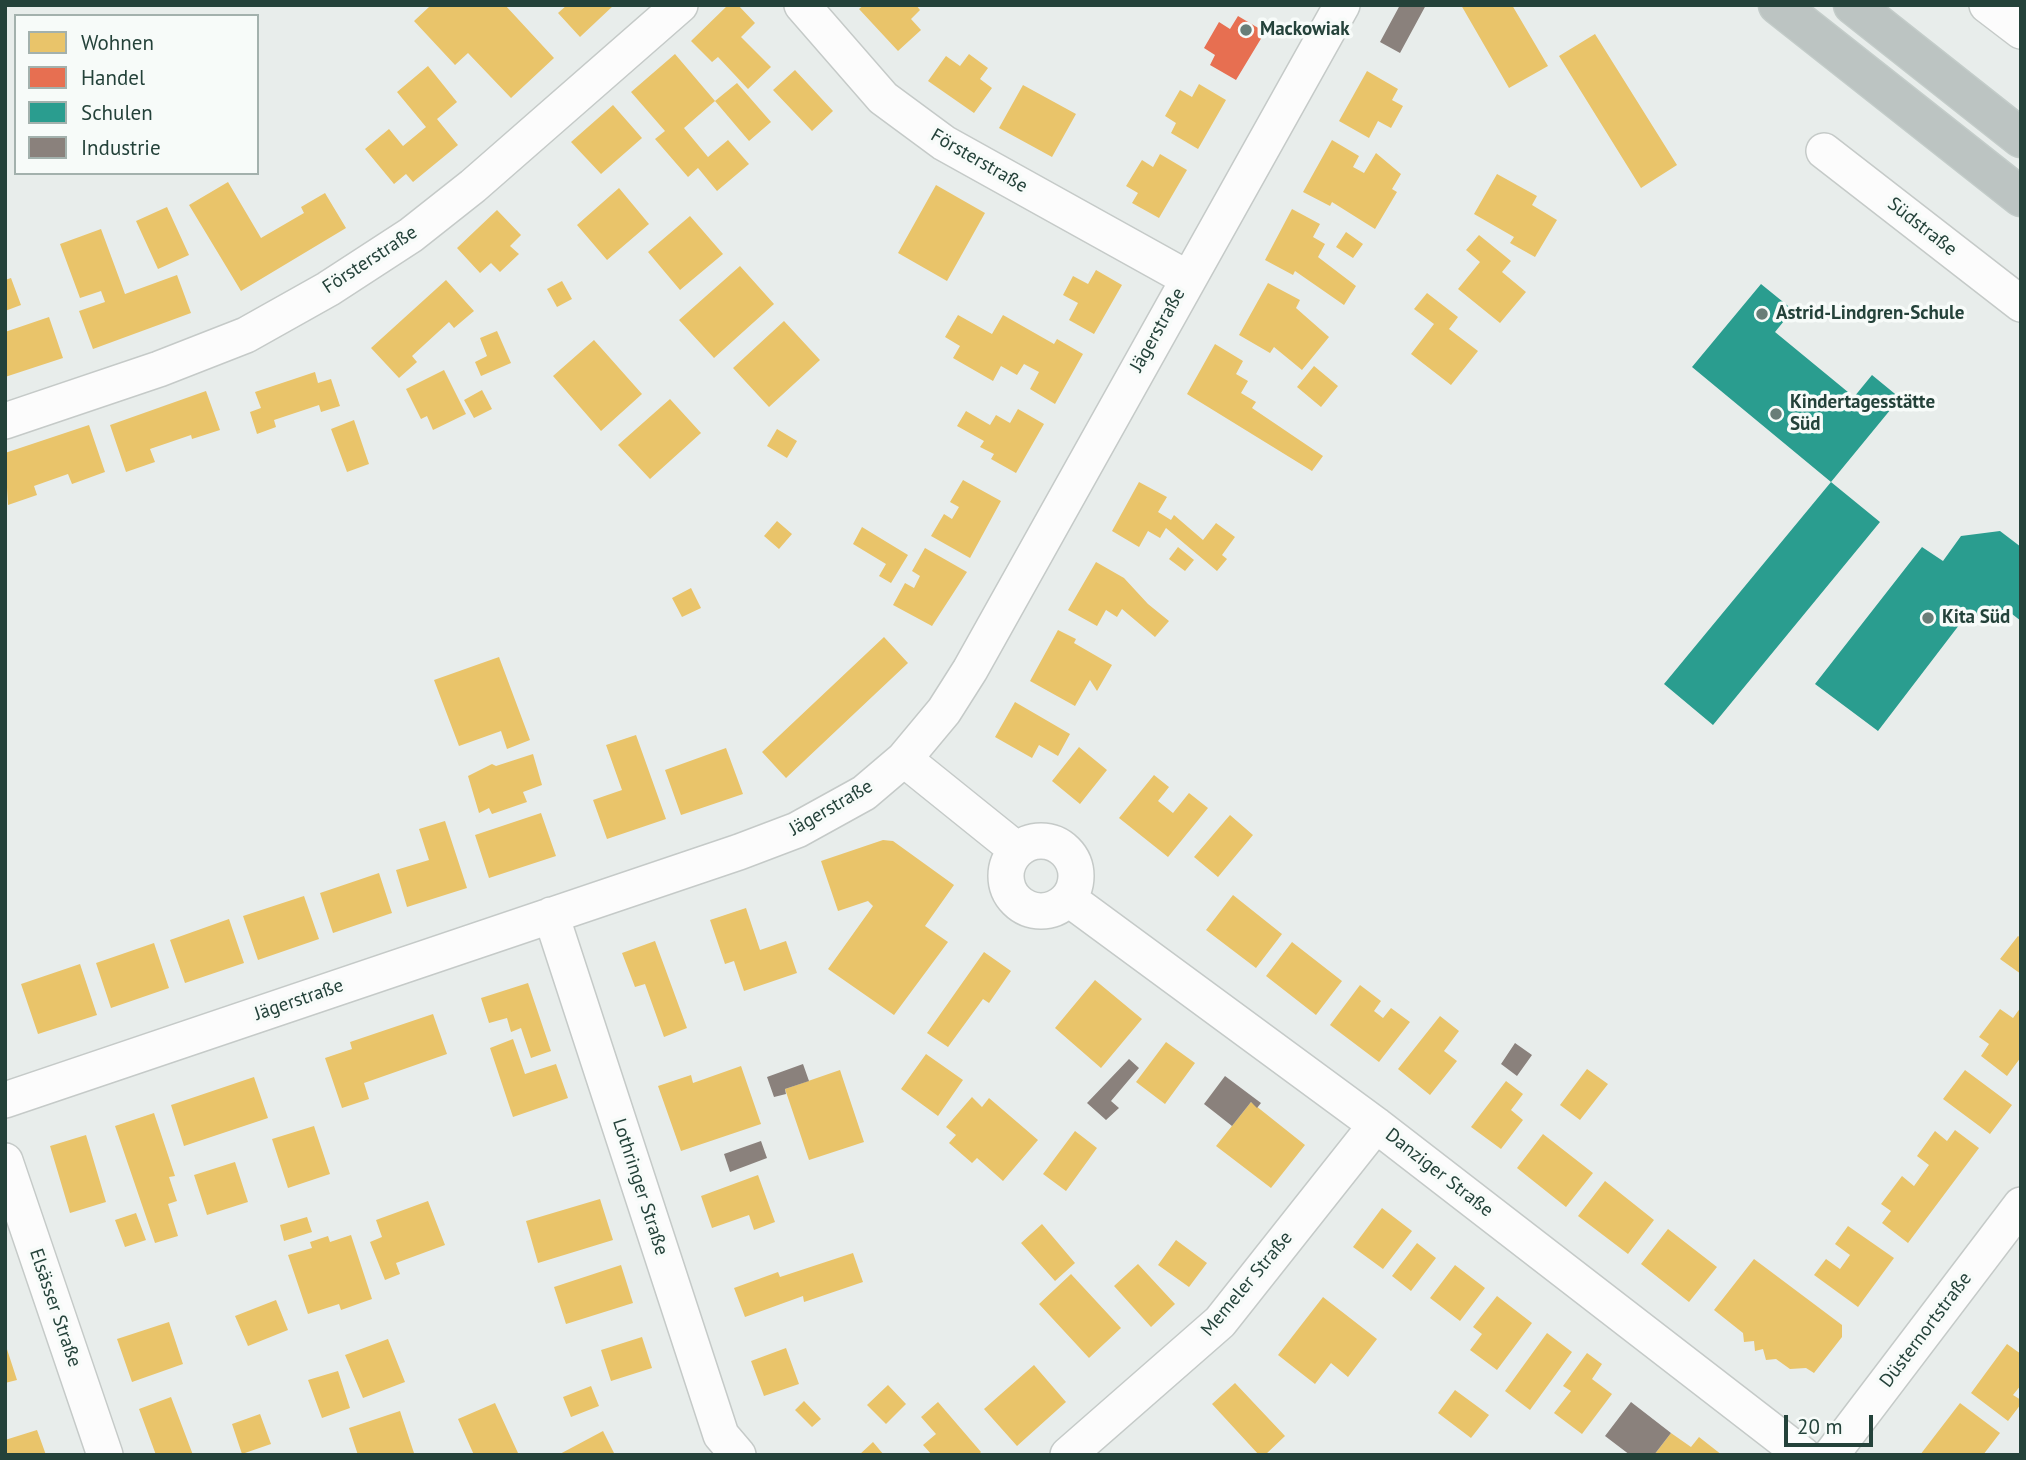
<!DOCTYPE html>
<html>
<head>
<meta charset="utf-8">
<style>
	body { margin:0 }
	#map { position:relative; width:2026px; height:1460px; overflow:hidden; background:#e8edeb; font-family:"PT Sans",sans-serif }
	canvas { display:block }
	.frame { position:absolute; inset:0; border:7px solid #24423a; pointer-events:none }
	.legend { position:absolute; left:14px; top:14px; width:245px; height:161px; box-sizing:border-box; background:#f7fbf9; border:2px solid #a3b1ad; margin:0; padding:9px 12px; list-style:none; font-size:21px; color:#24423a }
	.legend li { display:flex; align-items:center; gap:14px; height:35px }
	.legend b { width:35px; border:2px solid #a3b1ad }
	.scale { position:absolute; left:1784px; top:1415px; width:89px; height:32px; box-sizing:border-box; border:4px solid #24423a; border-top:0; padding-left:9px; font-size:21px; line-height:24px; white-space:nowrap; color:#24423a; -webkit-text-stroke:5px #f7fbf9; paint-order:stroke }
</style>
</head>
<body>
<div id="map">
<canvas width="2026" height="1460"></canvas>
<div class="frame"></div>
<ul class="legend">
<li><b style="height:19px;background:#e9c46a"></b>Wohnen</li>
<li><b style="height:19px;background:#e76f51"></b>Handel</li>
<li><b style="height:19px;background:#2a9d8f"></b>Schulen</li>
<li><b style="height:19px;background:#8a817c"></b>Industrie</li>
</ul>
<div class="scale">20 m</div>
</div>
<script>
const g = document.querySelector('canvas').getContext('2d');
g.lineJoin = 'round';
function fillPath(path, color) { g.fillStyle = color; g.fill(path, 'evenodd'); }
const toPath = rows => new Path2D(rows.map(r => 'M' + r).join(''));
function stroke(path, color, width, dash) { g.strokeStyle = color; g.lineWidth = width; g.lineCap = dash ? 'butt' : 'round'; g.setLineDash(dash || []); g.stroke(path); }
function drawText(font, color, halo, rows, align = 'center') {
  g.font = font + ' "PT Sans",sans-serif'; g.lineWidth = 7; g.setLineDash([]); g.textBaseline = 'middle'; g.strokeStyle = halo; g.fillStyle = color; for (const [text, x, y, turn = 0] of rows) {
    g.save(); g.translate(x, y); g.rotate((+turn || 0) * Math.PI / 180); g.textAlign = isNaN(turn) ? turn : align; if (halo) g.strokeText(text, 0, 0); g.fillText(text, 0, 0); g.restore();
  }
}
fillPath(toPath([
	[428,5,505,5,554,58,511,98,468,53,455,65,414,21,429,7],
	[567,5,614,5,580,37,558,13],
	[728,5,738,5,755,23,741,37,771,67,748,89,718,57,712,62,691,41],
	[864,5,916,5,920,10,911,19,921,30,898,51,859,9],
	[1461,5,1512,5,1548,66,1509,88],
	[1595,34,1677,165,1641,188,1559,56],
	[675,54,715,101,737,83,771,122,749,141,715,101,684,128,708,157,728,140,749,164,717,191,698,168,688,177,655,139,665,131,631,92],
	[969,54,988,68,980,79,992,88,974,113,928,81,946,56,960,66],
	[428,66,457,102,437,119,458,145,413,182,406,174,394,184,365,149,389,129,403,146,426,127,397,92],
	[795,70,833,111,812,131,773,90],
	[1367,71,1398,89,1392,100,1403,106,1391,128,1378,121,1369,138,1339,121],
	[1199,84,1226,100,1198,149,1171,133,1176,123,1165,116,1180,90,1192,97],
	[1023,85,1076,114,1052,157,999,128],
	[613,105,642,138,601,174,571,142],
	[1332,140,1359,156,1353,167,1364,173,1376,153,1401,174,1392,189,1397,192,1375,229,1332,202,1330,206,1303,192],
	[1160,154,1187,170,1159,218,1132,203,1138,193,1126,186,1142,160,1153,167],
	[1497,174,1537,196,1532,205,1557,220,1535,257,1510,243,1514,237,1474,214],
	[228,182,261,238,304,213,301,207,325,193,346,228,241,291,189,205],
	[936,185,985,213,947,281,898,253],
	[619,188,649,224,607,260,577,225],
	[167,207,189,255,158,269,136,221],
	[1292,209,1320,224,1313,237,1325,244,1318,257,1356,286,1344,305,1295,271,1293,275,1265,260],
	[497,210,521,235,510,246,519,254,500,272,491,263,480,273,457,248],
	[690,216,723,254,680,290,648,252],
	[101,229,125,294,177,275,191,313,93,349,79,311,105,302,101,291,80,298,60,244],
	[1346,232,1363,244,1353,258,1336,247],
	[1479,235,1511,261,1502,272,1526,292,1500,323,1458,289,1480,262,1466,250],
	[740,266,774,304,714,358,679,320],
	[1096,270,1122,285,1094,334,1069,320,1078,303,1063,295,1073,276,1088,284],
	[11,278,21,305,5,311,5,280],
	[446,280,474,311,454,328,449,322,412,356,417,362,399,378,371,348],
	[562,281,572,299,557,307,547,289],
	[1268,283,1300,300,1296,308,1329,337,1302,370,1274,347,1270,353,1239,335],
	[1427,293,1458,317,1449,329,1478,351,1451,385,1411,354,1434,324,1414,309],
	[958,315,992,334,1003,315,1054,344,1057,339,1083,354,1055,404,1030,389,1039,372,1024,364,1017,375,1001,366,993,381,953,358,960,346,945,337],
	[49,317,63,358,5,377,5,332],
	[784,321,820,360,769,407,733,368],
	[497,331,511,363,481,376,475,362,487,356,480,338],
	[594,340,642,394,601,431,553,376],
	[1215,344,1243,361,1236,374,1248,381,1241,393,1256,402,1252,408,1323,456,1312,471,1187,394],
	[1314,366,1338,386,1321,407,1297,387],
	[444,370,466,414,433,430,427,416,421,419,406,389],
	[315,372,318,383,331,379,340,406,321,412,319,405,274,420,276,427,257,434,250,412,261,408,255,392],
	[482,390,492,409,474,418,464,400],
	[206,391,220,430,192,439,191,435,150,449,155,462,126,472,110,425],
	[670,399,701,433,650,479,618,445],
	[1018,409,1044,424,1016,473,991,459,994,454,980,447,984,441,957,426,966,411,990,425,996,415,1010,423],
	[354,420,369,464,347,472,331,429],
	[89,425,105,472,72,484,68,474,34,486,37,495,8,505,5,453],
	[777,429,797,441,787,458,767,446],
	[963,480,1001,501,970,558,931,536,944,514,952,519,959,507,950,502],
	[1139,482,1167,497,1158,512,1171,520,1174,515,1203,540,1216,523,1235,537,1222,555,1227,559,1217,571,1166,528,1160,538,1148,531,1139,547,1112,531],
	[777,521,792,534,779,549,764,536],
	[862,527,908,555,891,583,879,576,886,564,853,544],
	[1178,547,1194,560,1185,571,1169,559],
	[925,548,967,572,932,626,893,605,905,583,914,588,920,576,912,571],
	[1096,562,1124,578,1148,604,1169,621,1155,637,1122,609,1117,617,1106,610,1097,626,1068,610],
	[691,588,701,608,682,617,672,598],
	[1058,630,1076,639,1074,643,1112,665,1097,691,1090,680,1075,706,1030,681],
	[884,637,908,663,786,778,762,752],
	[499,657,530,740,507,749,501,731,459,746,434,680],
	[1015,702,1070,734,1058,756,1039,745,1032,758,995,737],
	[636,735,666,819,607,839,593,800,622,790,606,745],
	[1079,747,1107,770,1080,804,1052,781],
	[726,748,743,794,681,815,665,770],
	[533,754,542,785,523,792,527,802,492,814,489,808,479,813,468,776,492,764,496,766],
	[1154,775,1169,787,1158,801,1173,813,1189,793,1208,808,1168,857,1119,818],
	[541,813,556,856,489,878,475,835],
	[1230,815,1253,835,1218,877,1194,857],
	[445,821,467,888,407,907,396,870,429,860,419,829],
	[883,840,893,841,954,885,925,926,948,942,894,1015,828,969,873,906,868,901,838,911,821,861],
	[379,873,392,913,333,933,320,893],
	[1233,895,1282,934,1256,968,1206,930],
	[304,896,319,939,258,960,243,916],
	[746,908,760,950,786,941,797,973,744,991,734,961,725,964,710,920],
	[229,919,244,963,185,983,170,940],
	[2018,936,2021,938,2021,974,2000,959],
	[655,941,687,1028,664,1037,645,984,635,987,622,953],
	[1292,942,1342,981,1316,1015,1266,976],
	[154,943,169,988,111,1008,96,963],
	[984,952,1011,971,989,1003,983,999,948,1047,927,1033],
	[80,964,97,1015,38,1034,21,984],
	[1095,980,1142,1019,1101,1068,1055,1028],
	[528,983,551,1051,531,1058,521,1028,511,1032,507,1018,489,1023,481,998],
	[1360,985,1381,1001,1374,1011,1383,1018,1391,1008,1410,1022,1379,1062,1330,1025],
	[2021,1007,2021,1057,2007,1076,1981,1056,1989,1044,1979,1037,2000,1009,2013,1018],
	[433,1014,447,1054,364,1083,369,1099,342,1108,325,1058,352,1049,350,1042],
	[1440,1016,1459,1031,1444,1051,1457,1061,1430,1095,1398,1069],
	[513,1039,525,1074,556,1064,568,1098,513,1117,490,1048],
	[1166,1042,1195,1063,1165,1104,1136,1082],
	[926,1054,963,1080,938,1116,901,1089],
	[741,1066,761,1124,681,1151,658,1086,691,1075,693,1083],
	[1587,1069,1608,1084,1580,1120,1560,1105],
	[840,1070,864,1142,809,1160,785,1089],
	[1965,1070,2012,1105,1990,1134,1943,1099],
	[254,1077,268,1118,184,1146,171,1105],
	[1506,1081,1523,1094,1511,1110,1523,1120,1501,1149,1471,1127],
	[972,1097,982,1107,989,1098,1038,1140,1003,1181,977,1158,972,1163,949,1143,956,1135,946,1127],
	[1251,1102,1305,1145,1271,1188,1216,1146],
	[154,1113,175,1176,169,1177,177,1201,168,1204,178,1236,155,1243,115,1126],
	[314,1126,330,1174,288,1188,272,1139],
	[1955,1130,1979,1148,1908,1243,1882,1223,1891,1211,1881,1204,1902,1176,1914,1186,1929,1165,1917,1156,1935,1131,1947,1141],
	[1075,1131,1097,1148,1066,1191,1043,1174],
	[1543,1134,1593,1173,1566,1207,1517,1168],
	[86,1135,106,1202,70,1213,50,1146],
	[235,1162,248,1202,207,1215,194,1175],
	[758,1175,775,1222,754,1230,749,1215,712,1228,701,1196],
	[1605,1181,1654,1220,1628,1254,1578,1216],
	[600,1199,613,1240,538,1263,526,1221],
	[428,1201,445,1245,396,1263,400,1274,385,1280,370,1242,382,1237,376,1220],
	[1382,1208,1412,1231,1383,1269,1353,1247],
	[136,1213,146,1240,125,1247,115,1220],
	[307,1217,312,1232,284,1241,280,1225],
	[1042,1224,1075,1263,1055,1281,1021,1243],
	[1848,1226,1894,1258,1858,1307,1814,1275,1826,1259,1840,1269,1850,1255,1835,1244],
	[1668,1229,1717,1267,1689,1302,1641,1264],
	[351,1235,372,1299,341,1310,339,1304,308,1314,288,1255,312,1248,310,1242,328,1236,330,1242],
	[1176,1240,1207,1263,1189,1287,1158,1265],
	[1417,1243,1436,1258,1411,1291,1392,1276],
	[853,1253,863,1282,804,1302,803,1296,745,1317,734,1288,778,1272,780,1277],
	[1754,1259,1842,1325,1842,1337,1814,1373,1806,1368,1790,1369,1776,1359,1766,1360,1763,1349,1755,1351,1754,1341,1744,1342,1743,1333,1714,1310],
	[1138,1264,1175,1304,1151,1327,1114,1286],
	[621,1265,633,1303,566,1324,554,1287],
	[1455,1265,1485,1288,1460,1321,1430,1298],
	[1071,1274,1121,1328,1089,1358,1039,1304],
	[1497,1296,1532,1323,1497,1370,1470,1350,1482,1334,1473,1327],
	[1323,1297,1377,1339,1348,1377,1331,1363,1315,1384,1278,1355],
	[276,1300,288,1330,248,1346,235,1316],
	[169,1322,183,1364,132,1382,117,1339],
	[1547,1333,1572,1352,1530,1410,1505,1391],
	[642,1337,652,1368,611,1381,601,1350],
	[388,1339,405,1382,363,1398,345,1355],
	[5,1343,17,1380,5,1383],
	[2007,1344,2021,1354,2021,1385,2013,1395,2021,1400,2021,1404,2008,1421,1971,1393],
	[786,1348,799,1384,764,1396,751,1361],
	[1587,1353,1602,1364,1592,1379,1612,1394,1582,1434,1554,1413,1571,1391,1563,1386],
	[1034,1365,1066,1402,1017,1446,984,1409],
	[338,1371,350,1408,322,1418,308,1380],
	[1235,1383,1285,1436,1265,1455,1259,1455,1212,1404],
	[888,1385,906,1404,886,1424,867,1405],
	[591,1386,599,1406,571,1417,563,1397],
	[1455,1390,1489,1415,1471,1438,1438,1413],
	[171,1397,193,1455,156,1455,139,1409],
	[804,1401,821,1419,812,1427,795,1410],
	[938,1402,981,1452,978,1455,932,1455,923,1445,936,1434,921,1417],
	[495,1403,518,1453,474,1455,458,1419],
	[1960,1403,2000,1433,1983,1455,1920,1455],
	[400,1411,414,1453,358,1455,349,1428],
	[260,1414,271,1444,242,1454,232,1424],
	[37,1430,46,1455,5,1455,5,1440],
	[603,1431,615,1455,558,1455],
	[1671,1433,1691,1447,1699,1437,1722,1455,1654,1455],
	[873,1442,884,1455,859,1455]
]), '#e9c46a');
fillPath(toPath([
	[1238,16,1265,32,1236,80,1210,65,1215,55,1204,48,1219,22,1230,29]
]), '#e76f51');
fillPath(toPath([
	[1761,284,1793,310,1775,332,1854,397,1872,375,1900,398,1831,482,1692,367],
	[1831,482,1880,522,1713,725,1664,684],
	[2000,531,2021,547,2021,621,2012,614,1966,616,1878,731,1815,684,1922,547,1943,561,1961,536]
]), '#2a9d8f');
fillPath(toPath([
	[1400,5,1426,5,1400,53,1380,42],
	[1515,1043,1532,1055,1517,1076,1501,1064],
	[1129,1059,1139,1068,1111,1101,1119,1108,1106,1120,1087,1103],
	[803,1064,809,1081,785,1089,786,1094,774,1097,767,1077],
	[1225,1076,1261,1103,1257,1108,1251,1102,1232,1126,1204,1104],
	[761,1141,767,1158,730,1172,724,1154],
	[1631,1402,1671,1433,1654,1455,1630,1455,1605,1436]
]), '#8a817c');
const minor = toPath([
	[802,5,883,98,944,143,1187,278],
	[1987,5,2021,31],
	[1824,151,2021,304],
	[5,421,159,369,246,335,328,289,411,235,473,186,680,5],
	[904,759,1017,850],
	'1006 876a35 35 0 1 1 70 0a35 35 0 1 1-70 0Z',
	[1069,899,1376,1125,1803,1455],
	[551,915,721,1435,738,1455],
	[5,1100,739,852,797,830,864,793,904,759,944,711,970,670,1342,5],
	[5,1161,105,1455],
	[1068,1455,1220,1322,1376,1125],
	[1831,1455,2021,1205]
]);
const motorway = toPath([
	[1778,5,2021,197],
	[1853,5,2021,138]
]);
stroke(minor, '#c5cac8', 38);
stroke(motorway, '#c3ccc9', 41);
stroke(minor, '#fcfcfc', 35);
stroke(motorway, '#bcc4c2', 38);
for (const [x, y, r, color] of [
	[1246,30,7,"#697e78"],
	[1762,314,7,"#697e78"],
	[1776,414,7,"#697e78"],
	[1928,618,7,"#697e78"]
]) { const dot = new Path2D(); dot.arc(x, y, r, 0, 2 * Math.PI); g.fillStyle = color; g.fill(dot); stroke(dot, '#f7fbf9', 2.5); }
drawText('bold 19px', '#24423a', '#f7fbf9', [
	["Mackowiak",1260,30],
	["Astrid-Lindgren-Schule",1776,314],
	["Kindertagesstätte",1790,403],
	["Süd",1790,425],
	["Kita Süd",1942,618]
], 'left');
drawText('19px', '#24423a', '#f7fbf9', [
	["Försterstraße",979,161,30],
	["Südstraße",1922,227,38],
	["Försterstraße",370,260,-33],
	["Jägerstraße",1158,330,-61],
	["Jägerstraße",831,808,-30],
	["Jägerstraße",299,1000,-19],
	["Danziger Straße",1439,1173,38],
	["Lothringer Straße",640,1187,72],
	["Memeler Straße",1247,1284,-50],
	["Elsässer Straße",55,1308,71],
	["Düsternortstraße",1926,1330,-53]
]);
</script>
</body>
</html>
